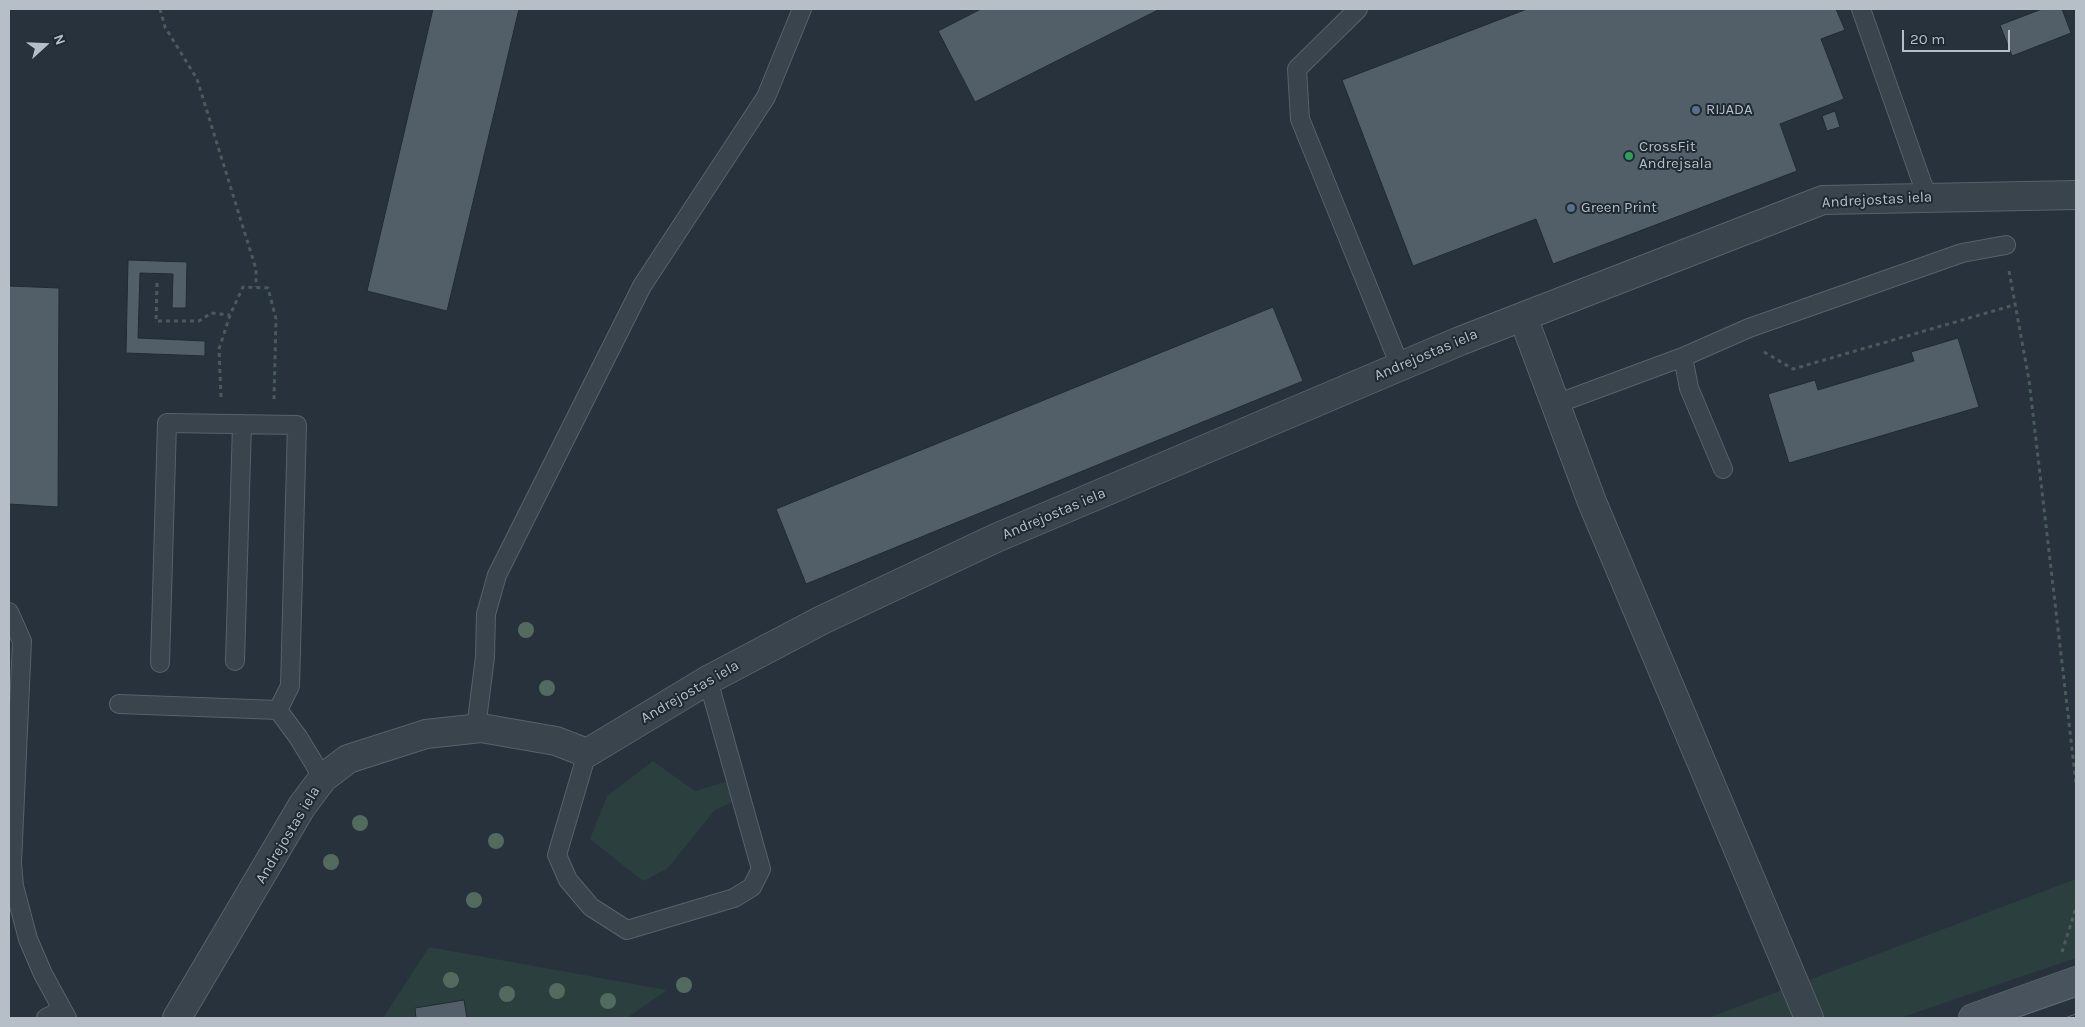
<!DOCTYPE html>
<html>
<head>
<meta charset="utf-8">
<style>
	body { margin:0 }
	#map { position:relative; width:2085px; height:1027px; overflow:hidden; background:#27323c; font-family:Karla,sans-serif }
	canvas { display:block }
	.frame { position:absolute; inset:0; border:10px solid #b6bfc7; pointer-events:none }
	.north { position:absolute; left:20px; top:20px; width:50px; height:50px; -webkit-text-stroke:4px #1f2931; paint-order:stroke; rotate:70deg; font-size:14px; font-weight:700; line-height:20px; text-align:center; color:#b6bfc7 }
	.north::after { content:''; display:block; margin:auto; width:18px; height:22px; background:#b6bfc7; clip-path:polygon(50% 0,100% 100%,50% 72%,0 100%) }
	.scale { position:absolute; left:1902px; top:30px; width:108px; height:22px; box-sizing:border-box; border:2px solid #b6bfc7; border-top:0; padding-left:6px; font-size:15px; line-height:18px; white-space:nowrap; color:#b6bfc7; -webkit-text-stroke:4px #1f2931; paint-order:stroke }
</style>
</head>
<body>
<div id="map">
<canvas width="2085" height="1027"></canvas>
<div class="frame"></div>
<div class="north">N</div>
<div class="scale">20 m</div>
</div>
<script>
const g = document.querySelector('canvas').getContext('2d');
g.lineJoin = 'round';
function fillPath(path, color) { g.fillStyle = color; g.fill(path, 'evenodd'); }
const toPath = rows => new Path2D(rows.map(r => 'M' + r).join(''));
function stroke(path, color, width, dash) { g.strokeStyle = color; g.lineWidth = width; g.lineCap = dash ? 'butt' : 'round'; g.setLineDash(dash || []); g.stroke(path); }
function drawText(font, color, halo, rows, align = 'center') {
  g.font = font + ' Karla,sans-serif'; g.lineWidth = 4; g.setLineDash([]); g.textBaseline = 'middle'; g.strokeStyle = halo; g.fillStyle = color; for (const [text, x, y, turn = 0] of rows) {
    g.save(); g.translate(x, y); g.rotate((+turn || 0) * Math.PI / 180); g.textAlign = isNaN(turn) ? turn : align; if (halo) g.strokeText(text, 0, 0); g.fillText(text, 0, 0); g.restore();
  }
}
fillPath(toPath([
	[653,761,695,791,729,781,735,801,715,810,667,869,643,881,590,839,607,796],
	[2076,879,2076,958,1900,1018,1708,1018],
	[429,947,667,990,627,1018,383,1018]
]), '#2a3f3e');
const building = toPath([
	[433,9,519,9,447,311,367,291,433,9],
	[981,9,1160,9,975,102,938,31,981,9],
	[1527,9,1836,9,1845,30,1821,39,1844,99,1780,124,1797,171,1553,264,1536,219,1413,266,1342,80,1527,9],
	[2042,9,2062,9,2071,33,2012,56,2000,25,2042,9],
	[1835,111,1840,127,1827,131,1822,116,1835,111],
	[128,260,187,262,186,308,172,308,173,274,140,273,138,338,205,341,205,356,126,353,128,260],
	[9,286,59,288,58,507,9,504,9,286],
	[1273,307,1303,381,806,584,776,509,1273,307],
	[1958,338,1979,407,1789,463,1768,394,1815,380,1818,390,1914,361,1911,352,1958,338],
	[464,1000,467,1018,416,1018,415,1008,464,1000]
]);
fillPath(building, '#525f69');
stroke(building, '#212b33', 1);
const lane = toPath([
	[1358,9,1297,69,1300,119,1400,366],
	[1861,9,1927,197],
	[1683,357,1689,388,1723,469],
	[1556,404,1683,357,1749,328,1962,253,2006,245],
	[9,612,22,641,12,863,14,886,28,939,43,974,67,1018],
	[235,661,242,424],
	[160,663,167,423,297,425,290,686,278,710],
	[119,704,278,710,298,737,323,778],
	[476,728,485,657,486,614,497,575,642,286,766,97,802,9],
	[587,753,557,855,568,880,591,907,627,930,734,898,752,887,761,869,708,680],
	[46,1018,61,1010]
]);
const street = toPath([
	[1523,317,1592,502,1809,1018],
	[177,1018,302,806,323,778,348,759,426,734,481,728,556,741,587,753,708,680,822,620,996,538,1460,341,1823,200,2076,195]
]);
const secondary = toPath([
	[1973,1018,2076,981]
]);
stroke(lane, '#58626a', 20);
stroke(street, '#58626a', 30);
stroke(secondary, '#58626a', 30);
stroke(toPath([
	[160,9,165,27,197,79,256,269,256,287],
	[2009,271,2029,380,2076,783],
	[157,283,156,321,199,321,211,313,230,315],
	[1764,352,1793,369,2014,305],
	[221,397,219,349,230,315,243,287,268,288,276,319,274,399],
	[2062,952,2076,908]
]), '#495b5b', 3, [4, 4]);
stroke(lane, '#3a444c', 18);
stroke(street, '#3a444c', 28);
stroke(secondary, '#49535e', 28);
stroke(toPath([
	[2016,1018,2076,997],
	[2065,1018,2076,1014]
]), '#5d6872', 1);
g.fillStyle = '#536b5f';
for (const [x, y] of [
	[526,630],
	[547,688],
	[360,823],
	[496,841],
	[331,862],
	[474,900],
	[451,980],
	[684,985],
	[557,991],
	[507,994],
	[608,1001]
]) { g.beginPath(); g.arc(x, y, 8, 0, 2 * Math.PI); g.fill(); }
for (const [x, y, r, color] of [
	[1696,110,5,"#5c6f8a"],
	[1629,156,5,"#2e9e5b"],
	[1571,208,5,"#5c6f8a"]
]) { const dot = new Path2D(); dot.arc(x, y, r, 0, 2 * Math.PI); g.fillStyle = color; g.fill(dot); stroke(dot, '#1f2931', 2); }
drawText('15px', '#b6bfc7', '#1f2931', [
	["RIJADA",1706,110],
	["CrossFit",1639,147],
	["Andrejsala",1639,164],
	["Green Print",1581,208]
], 'left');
drawText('15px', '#b6bfc7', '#1f2931', [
	["Andrejostas iela",1877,200,-3],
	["Andrejostas iela",1426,355,-23],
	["Andrejostas iela",1054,514,-23],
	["Andrejostas iela",690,692,-30],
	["Andrejostas iela",288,835,-59]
]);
</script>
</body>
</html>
